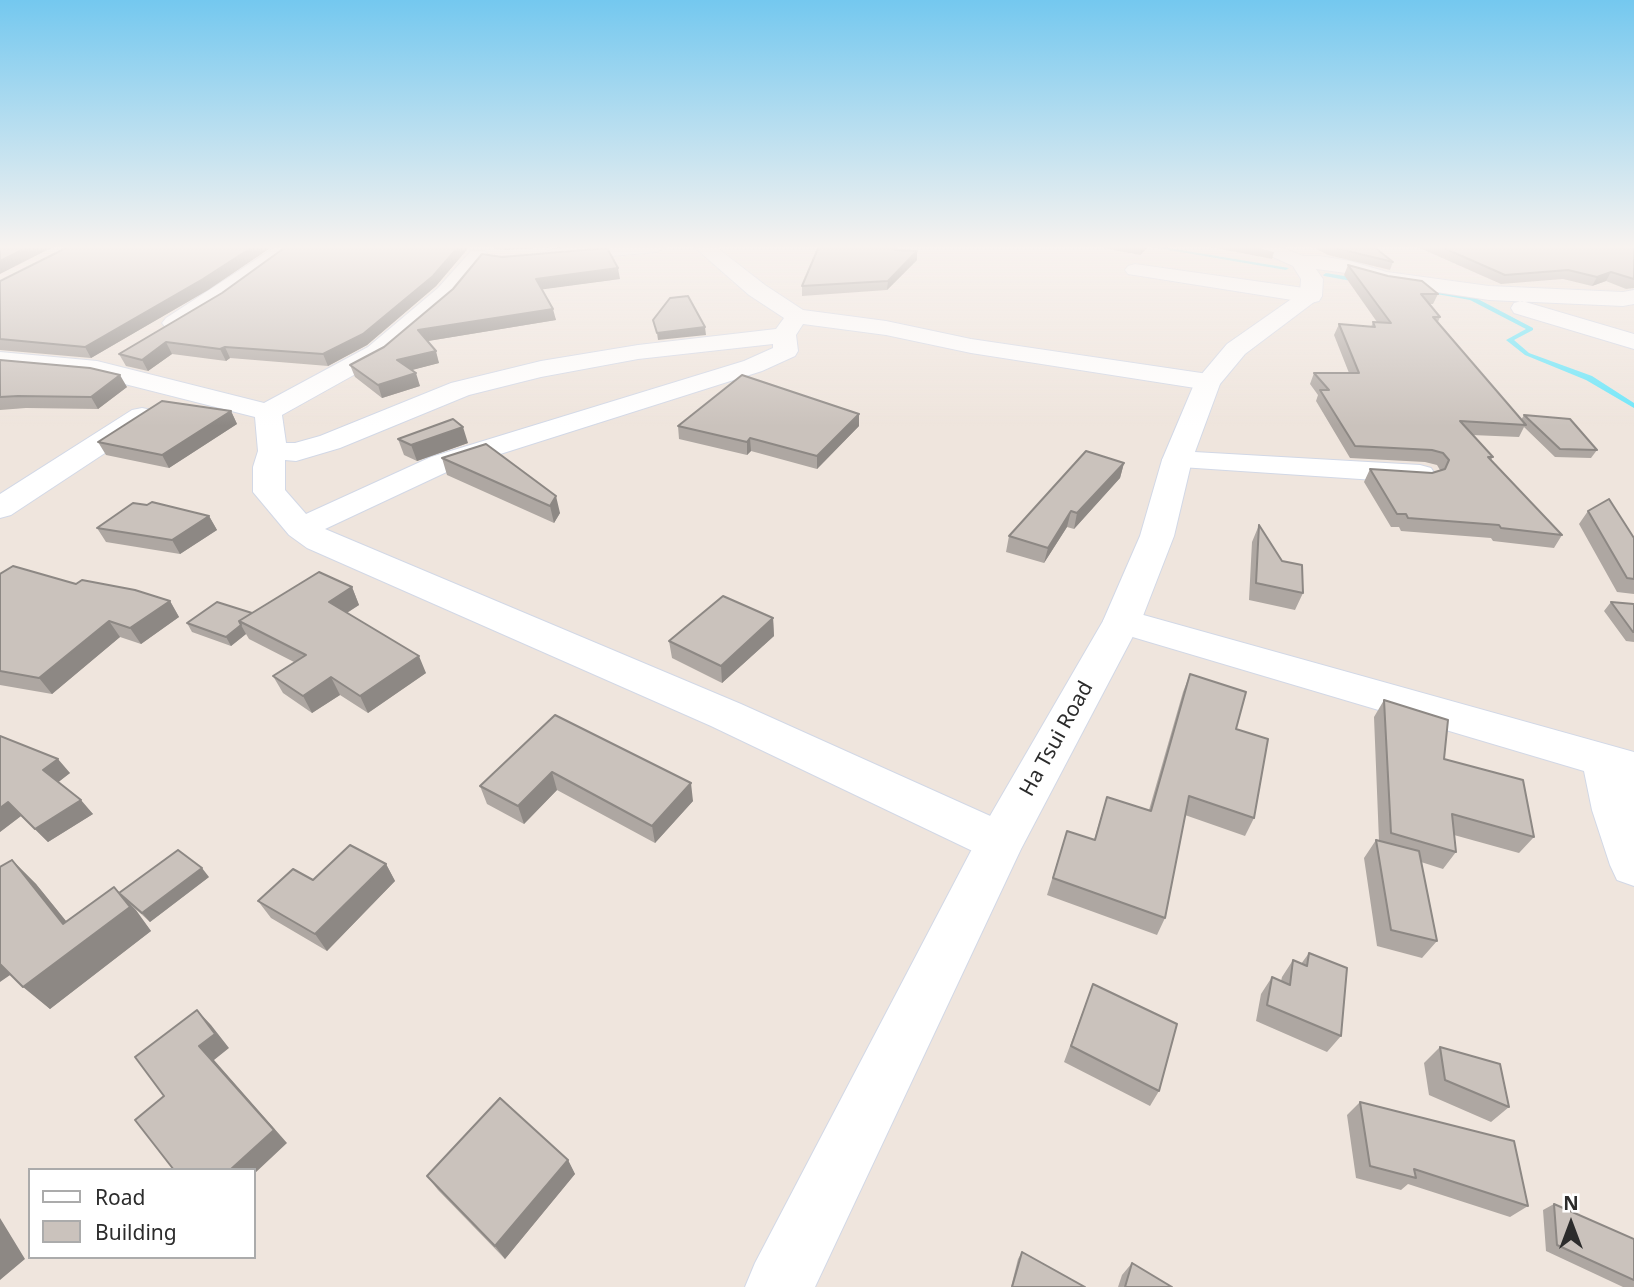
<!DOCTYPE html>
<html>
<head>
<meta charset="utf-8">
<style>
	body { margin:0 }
	#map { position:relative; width:1634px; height:1287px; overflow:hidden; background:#efe5dd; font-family:"Noto Sans",sans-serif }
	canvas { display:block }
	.legend { position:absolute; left:28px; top:1168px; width:228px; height:91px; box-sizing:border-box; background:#fff; border:2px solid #ababab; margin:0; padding:9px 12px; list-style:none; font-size:21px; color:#2c2c2c }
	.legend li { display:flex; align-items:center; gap:14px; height:35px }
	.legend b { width:35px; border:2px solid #ababab }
	.north { position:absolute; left:1536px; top:1189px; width:70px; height:70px; -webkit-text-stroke:5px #fff; paint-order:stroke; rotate:0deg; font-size:19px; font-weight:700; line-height:28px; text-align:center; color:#2c2c2c }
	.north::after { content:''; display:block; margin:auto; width:24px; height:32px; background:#2c2c2c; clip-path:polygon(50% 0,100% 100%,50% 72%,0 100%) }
</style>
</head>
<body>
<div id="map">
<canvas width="1634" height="1287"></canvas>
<ul class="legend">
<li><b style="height:9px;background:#fff"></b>Road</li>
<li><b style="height:19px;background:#cac2bc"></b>Building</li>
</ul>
<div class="north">N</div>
</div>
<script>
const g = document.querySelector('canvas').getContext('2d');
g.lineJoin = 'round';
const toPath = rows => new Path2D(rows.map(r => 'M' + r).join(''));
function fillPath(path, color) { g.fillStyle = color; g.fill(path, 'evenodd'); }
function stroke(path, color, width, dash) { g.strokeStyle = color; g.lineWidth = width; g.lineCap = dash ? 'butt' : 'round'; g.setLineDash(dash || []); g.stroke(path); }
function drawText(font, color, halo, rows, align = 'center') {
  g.font = font + ' "Noto Sans",sans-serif'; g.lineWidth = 5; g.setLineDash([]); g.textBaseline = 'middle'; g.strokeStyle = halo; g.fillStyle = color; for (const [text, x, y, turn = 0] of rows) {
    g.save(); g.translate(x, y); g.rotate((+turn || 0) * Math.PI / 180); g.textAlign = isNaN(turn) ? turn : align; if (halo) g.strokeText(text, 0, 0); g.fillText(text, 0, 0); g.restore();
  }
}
fillPath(toPath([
	[1145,246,1157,246,1289,268,1286,270,1145,246],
	[1326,273,1357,278,1360,280,1357,282,1324,276,1323,275,1326,273],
	[1422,288,1474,297,1533,328,1533,330,1514,340,1529,353,1592,376,1634,403,1634,408,1586,380,1525,355,1506,340,1526,329,1470,300,1420,291,1419,290,1422,288]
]), '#67e6fa');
const minor = toPath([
	[277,246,300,246,182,328,166,328,162,323,166,318,277,246],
	[591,246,667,246,657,252,555,261,548,259,545,255,548,251,555,249,591,246],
	[693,246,715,246,765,285,803,310,886,321,971,339,1208,374,1217,376,1221,382,1217,388,1208,390,971,353,886,335,803,324,796,335,798,351,795,356,762,371,453,469,325,529,741,704,1017,828,1024,842,1017,856,1000,862,983,856,711,726,307,548,289,535,253,492,253,467,258,451,255,417,97,377,0,368,0,352,97,361,264,403,368,347,438,288,471,251,485,251,488,255,454,298,386,357,282,415,286,443,295,443,320,436,451,383,541,361,638,345,776,329,784,318,749,295,693,246],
	[773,344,773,348,744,361,431,457,306,514,285,490,285,460,296,461,340,448,469,395,541,377,638,359,773,344],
	[1301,256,1320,256,1350,261,1387,272,1489,286,1623,292,1634,290,1634,304,1623,306,1489,300,1384,284,1346,273,1294,266,1291,262,1294,258,1301,256],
	[1135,264,1311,289,1319,291,1322,296,1319,301,1311,303,1128,274,1125,270,1128,266,1135,264],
	[1522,301,1634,334,1634,349,1514,313,1511,308,1514,303,1522,301],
	[142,408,152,410,156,416,152,422,11,515,0,518,0,494,132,410,142,408],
	[1177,451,1420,465,1431,468,1435,474,1431,480,1420,483,1166,466,1162,460,1166,454,1177,451],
	[1122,609,1634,752,1634,886,1617,880,1610,865,1592,810,1584,771,1109,630,1103,621,1109,612,1122,609]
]);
const tertiary = toPath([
	[1240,246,1278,246,1308,258,1323,279,1322,296,1245,354,1220,384,1192,460,1174,536,1141,621,1021,849,815,1287,745,1287,755,1263,983,828,1103,621,1140,536,1162,460,1195,382,1227,344,1300,293,1301,279,1293,266,1273,257,1243,250,1240,246]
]);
stroke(minor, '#d2d8e6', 2);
stroke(tertiary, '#d2d8e6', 2);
fillPath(minor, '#fff');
fillPath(tertiary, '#fff');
fillPath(toPath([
	[70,246,273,246,208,290,91,358,0,350,0,281],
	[288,246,470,246,436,286,367,345,328,366,230,358,226,361,172,354,148,371,126,366,119,354,222,293],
	[493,246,566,246,504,250,494,249],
	[1103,246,1149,246,1140,255,1103,248],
	[1205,246,1250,246,1274,252,1272,259],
	[1310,246,1373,246,1393,262,1390,270,1328,255],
	[1415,246,1634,246,1634,288,1626,289,1606,281,1592,286,1563,279,1501,284],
	[896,250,917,260,887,290,802,296,802,286],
	[1348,265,1438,294,1433,304,1430,304,1440,317,1438,322,1521,420,1524,415,1597,450,1591,458,1555,457,1524,427,1519,437,1472,435,1493,457,1491,460,1562,535,1554,548,1493,541,1491,538,1401,531,1399,527,1391,527,1364,482,1370,469,1432,473,1440,470,1437,465,1425,462,1350,458,1316,401,1318,395,1310,384,1314,373,1349,373,1334,335,1339,324,1371,327,1373,322,1377,322,1344,275],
	[620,279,542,289,556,320,428,341,439,363,411,370,420,386,382,398,355,377,350,365,384,347,453,289],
	[0,360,127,387,98,409,26,408,0,410],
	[231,411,237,424,169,468,106,455,98,442],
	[859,414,859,426,817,469,751,451,747,455,679,439,678,426],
	[398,439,468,443,417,461,404,455],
	[486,444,560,513,554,523,447,475,442,458],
	[1124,463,1120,478,1074,529,1067,527,1044,563,1006,552,1009,536],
	[1588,511,1634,538,1634,594,1617,592,1579,524],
	[209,516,217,530,180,554,106,542,97,528],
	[1259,525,1303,593,1295,610,1249,600,1252,542],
	[0,574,76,584,170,601,179,617,141,644,120,637,52,694,0,685],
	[352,587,359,605,347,613,426,673,368,713,340,695,312,713,283,693,273,676,294,662,249,639,246,634,231,646,192,632,187,623,252,613],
	[1611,602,1634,604,1634,642,1626,641,1604,611],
	[773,618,774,636,722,683,672,658,669,641],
	[1190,674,1236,729,1254,818,1245,836,1185,815,1165,918,1157,935,1047,895,1067,831,1094,840,1107,797,1149,810,1183,692],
	[1384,700,1444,759,1534,837,1519,853,1454,835,1456,852,1443,869,1421,862,1437,941,1422,958,1377,946,1364,858,1376,840,1379,841,1374,717],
	[555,715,693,801,655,843,557,790,524,824,487,804,480,786],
	[0,736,70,773,58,782,93,814,48,842,21,816,0,832],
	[12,860,36,884,66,921,114,887,119,892,209,877,150,922,129,903,151,931,50,1009,11,975],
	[386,864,395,881,327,951,271,918,258,901,313,880],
	[1309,953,1341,1036,1327,1052,1256,1021,1261,994,1272,977,1281,981,1282,977,1293,960,1301,964],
	[1093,984,1159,1091,1150,1106,1064,1062],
	[1440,1047,1509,1107,1491,1122,1429,1095,1424,1063],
	[1360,1102,1528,1206,1510,1217,1408,1184,1401,1190,1356,1178,1347,1115],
	[568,1160,575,1174,505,1259,438,1190,427,1176],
	[1554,1204,1634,1239,1634,1287,1623,1287,1546,1251,1543,1210],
	[1022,1252,1085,1287,1011,1287,1018,1259],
	[1132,1263,1172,1287,1118,1287,1122,1275]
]), '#aea7a2');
fillPath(toPath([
	[30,246,55,246,0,274,0,261],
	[254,246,273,246,208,290,91,358,85,347],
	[459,246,470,246,436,286,367,345,328,366,323,354],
	[503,246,566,246,504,250],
	[1144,246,1149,246,1140,255,1142,247],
	[917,251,917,260,887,290,888,281],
	[618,268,620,279,538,290,536,279],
	[1611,272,1606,281,1592,286,1597,277],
	[553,309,556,320,422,342,418,330],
	[705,327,706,335,658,340,657,333],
	[166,342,172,354,148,371,142,360],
	[225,347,230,358,226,361,220,349],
	[436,351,439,363,401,373,397,360],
	[416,373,420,386,382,398,378,385],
	[120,375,127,387,98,409,91,397],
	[231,411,237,424,169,468,162,455],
	[859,414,859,426,817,469,817,456],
	[463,427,468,443,417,461,411,445],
	[750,438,751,451,747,455,747,442],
	[1124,463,1120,478,1074,529,1077,513],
	[556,496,560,513,554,523,550,506],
	[1071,511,1067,527,1044,563,1048,548],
	[209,516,217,530,180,554,172,540],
	[352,587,359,605,337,619,329,602],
	[170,601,179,617,141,644,130,628],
	[773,618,774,636,722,683,721,666],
	[109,621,120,637,52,694,39,678],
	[241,625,246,634,231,646,226,637],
	[419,656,426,673,368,713,360,696],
	[331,677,340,695,312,713,303,696],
	[58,759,70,773,56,784,43,770],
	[552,772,557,790,524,824,518,806],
	[691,783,693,801,655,843,652,826],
	[81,800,93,814,48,842,35,829],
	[8,802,21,816,0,832,0,808],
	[12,860,36,884,83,942,114,887,136,910,151,931,50,1009,23,987,63,924],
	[386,864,395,881,327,951,315,934],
	[202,868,209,877,150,922,142,913],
	[0,962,13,973,0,982],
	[197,1010,211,1025,229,1048,214,1060,287,1143,254,1174,254,1170,230,1170,199,1046],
	[568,1160,575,1174,505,1259,495,1246],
	[0,1218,25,1259,0,1280]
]), '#8d8884');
const building = toPath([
	[0,246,30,246,0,261,0,246],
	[70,246,254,246,203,279,85,347,0,339,0,281,70,246],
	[287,246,459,246,433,276,363,334,323,354,225,347,220,349,166,342,142,360,119,354,222,293,287,246],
	[819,246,896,246,895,250,917,251,888,281,802,286,819,246],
	[1329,246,1373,246,1393,262,1331,247,1329,246],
	[1439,246,1634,246,1634,279,1611,272,1597,277,1568,270,1505,275,1439,246],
	[607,248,618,268,536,279,553,309,418,330,436,351,397,360,416,373,378,385,350,365,384,347,453,289,482,254,502,257,607,248],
	[1348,265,1388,276,1422,281,1438,294,1421,294,1440,317,1433,317,1526,425,1460,421,1493,457,1488,457,1562,535,1501,528,1499,525,1408,518,1406,514,1397,514,1370,469,1432,473,1445,469,1449,460,1443,453,1432,450,1355,446,1320,390,1329,390,1314,373,1359,373,1339,324,1375,327,1373,322,1391,323,1348,265],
	[688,296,705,327,657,333,653,320,670,298,688,296],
	[0,360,90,368,120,375,91,397,18,396,0,397,0,360],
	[742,375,859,414,817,456,750,438,747,442,678,426,742,375],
	[162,401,231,411,162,455,98,442,162,401],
	[1524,415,1570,419,1597,450,1560,449,1524,415],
	[453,419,463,427,411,445,398,439,453,419],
	[486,444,556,496,550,506,442,458,486,444],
	[1086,451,1124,463,1077,513,1071,511,1048,548,1009,536,1086,451],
	[1609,499,1634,538,1634,579,1627,578,1588,511,1609,499],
	[152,502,209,516,172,540,97,528,133,503,147,505,152,502],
	[1259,525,1282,561,1302,565,1303,593,1256,583,1259,525],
	[13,566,76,584,82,580,135,590,170,601,130,628,109,621,39,678,0,671,0,574,13,566],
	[319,572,352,587,329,602,419,656,360,696,331,677,303,696,273,676,306,655,239,621,319,572],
	[723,596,773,618,721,666,669,641,723,596],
	[217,602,252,613,239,621,241,625,226,637,187,623,217,602],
	[1611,602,1634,604,1634,632,1633,632,1611,602],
	[1190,674,1246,692,1236,729,1268,739,1254,818,1189,796,1165,918,1053,878,1067,831,1095,840,1107,797,1151,811,1190,674],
	[1384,700,1448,720,1444,759,1523,780,1534,837,1452,814,1456,852,1391,833,1384,700],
	[555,715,691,783,652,826,552,772,518,806,480,786,555,715],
	[0,736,58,759,43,770,81,800,35,829,8,802,0,808,0,736],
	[1376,840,1419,851,1437,941,1391,930,1376,840],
	[350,845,386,864,315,934,258,901,293,869,313,880,350,845],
	[178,850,202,868,142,913,119,893,178,850],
	[12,860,63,924,114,887,130,907,23,987,0,964,0,867,12,860],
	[1309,953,1347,968,1341,1036,1267,1005,1272,977,1290,985,1293,960,1307,966,1309,953],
	[1093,984,1177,1024,1159,1091,1071,1046,1093,984],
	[197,1010,215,1034,199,1046,274,1130,230,1170,174,1170,135,1120,164,1096,135,1057,197,1010],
	[1440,1047,1500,1064,1509,1107,1445,1080,1440,1047],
	[500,1098,568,1160,495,1246,427,1176,500,1098],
	[1360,1102,1514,1141,1528,1206,1414,1169,1416,1178,1370,1166,1360,1102],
	[1554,1204,1634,1239,1634,1280,1557,1245,1554,1204],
	[1022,1252,1085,1287,1012,1287,1022,1252],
	[1132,1263,1172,1287,1125,1287,1132,1263]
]);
fillPath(building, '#cac2bc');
stroke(building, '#8d8884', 2);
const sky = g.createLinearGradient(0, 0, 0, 426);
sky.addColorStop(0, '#74c8ef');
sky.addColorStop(0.58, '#f8f3f0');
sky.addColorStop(1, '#f8f3f000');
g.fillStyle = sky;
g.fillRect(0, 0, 1634, 426);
drawText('21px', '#2c2c2c', '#fff', [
	["Ha Tsui Road",1057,739,-61]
]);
</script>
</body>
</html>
